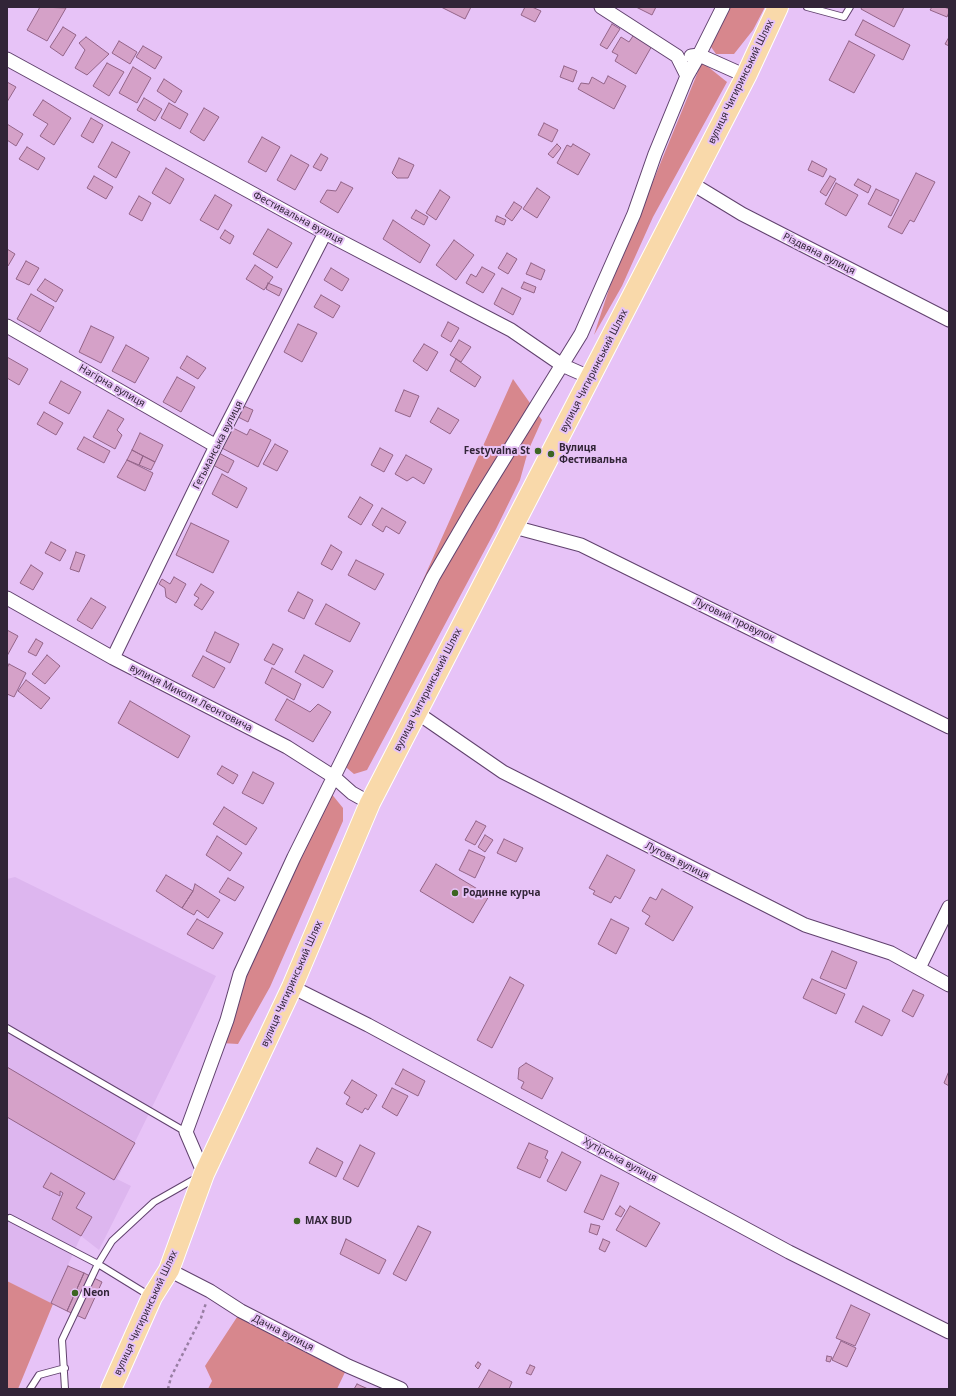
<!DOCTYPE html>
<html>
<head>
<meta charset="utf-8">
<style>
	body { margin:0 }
	#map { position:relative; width:956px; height:1396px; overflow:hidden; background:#e7c3f7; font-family:"Noto Sans",sans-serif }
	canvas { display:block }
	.frame { position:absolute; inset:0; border:8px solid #322538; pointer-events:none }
</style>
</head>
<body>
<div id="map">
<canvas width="956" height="1396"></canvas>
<div class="frame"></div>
</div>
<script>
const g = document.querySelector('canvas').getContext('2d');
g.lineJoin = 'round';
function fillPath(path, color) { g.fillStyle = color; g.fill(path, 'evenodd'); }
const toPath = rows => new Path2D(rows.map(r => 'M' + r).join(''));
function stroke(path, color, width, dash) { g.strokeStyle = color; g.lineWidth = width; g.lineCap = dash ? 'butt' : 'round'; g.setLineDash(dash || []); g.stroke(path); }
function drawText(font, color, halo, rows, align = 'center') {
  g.font = font + ' "Noto Sans",sans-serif'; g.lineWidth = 4; g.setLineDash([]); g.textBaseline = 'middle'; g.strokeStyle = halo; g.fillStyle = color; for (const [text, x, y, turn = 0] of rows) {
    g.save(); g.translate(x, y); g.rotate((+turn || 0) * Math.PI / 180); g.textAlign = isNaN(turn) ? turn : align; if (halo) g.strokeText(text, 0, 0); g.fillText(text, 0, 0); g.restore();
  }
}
fillPath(toPath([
	[15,877,216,976,117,1179,131,1186,99,1250,81,1236,51,1303,7,1281,7,879]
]), '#ddb6ef');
fillPath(toPath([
	[728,7,765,7,753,30,734,54,716,54,709,44],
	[702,62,727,82,653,217,622,286,594,335,610,286],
	[513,379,542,420,528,451,520,480,496,529,367,770,354,774,341,763],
	[330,792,343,808,343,821,270,987,238,1044,221,1043,224,1022],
	[7,1281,53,1304,18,1389,7,1389],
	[241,1311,348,1366,337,1389,208,1389,212,1381,205,1366]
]), '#d7878d');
const building = toPath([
	[40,7,66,8,47,41,27,30,40,7],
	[441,7,471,7,465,19,441,7],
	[525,7,532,7,541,11,535,22,521,15,525,7],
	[636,7,656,7,652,15,636,7],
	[862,7,904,7,894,27,861,9,862,7],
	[932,7,944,7,949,9,949,12,947,17,930,10,932,7],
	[863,20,910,45,903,60,855,35,863,20],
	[612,24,620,29,607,49,600,45,612,24],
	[63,27,76,35,63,56,50,47,63,27],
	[635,33,653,44,636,74,615,61,618,55,612,52,621,37,629,42,635,33],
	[86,37,109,54,87,75,75,68,85,50,79,43,86,37],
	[949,37,949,46,945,44,949,37],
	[119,41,137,52,130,64,112,53,119,41],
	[849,41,875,55,854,93,829,80,849,41],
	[143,46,162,57,155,69,136,57,143,46],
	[107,63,124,72,109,96,93,86,107,63],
	[564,66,577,71,573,82,560,77,564,66],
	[133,67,151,78,137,103,119,93,133,67],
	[608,76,626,86,614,109,578,89,581,83,589,84,592,77,604,84,608,76],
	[164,79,182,91,175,103,157,91,164,79],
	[7,82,16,87,7,102,7,82],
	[144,98,162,109,155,121,137,110,144,98],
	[43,100,71,118,54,145,40,136,48,124,33,115,43,100],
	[169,103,188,114,180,129,161,118,169,103],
	[204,108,219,117,204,141,190,132,204,108],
	[91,118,103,125,93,143,81,136,91,118],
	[544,123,558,130,552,142,538,135,544,123],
	[7,124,23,134,16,146,7,140,7,124],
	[262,137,280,147,266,172,248,162,262,137],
	[112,142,130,152,116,178,98,167,112,142],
	[557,144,561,148,553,158,548,154,557,144],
	[573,144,590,154,578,175,557,163,567,145,571,147,573,144],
	[27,147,45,158,38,170,19,159,27,147],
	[321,154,328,158,321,171,313,167,321,154],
	[291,155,309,165,295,190,277,180,291,155],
	[399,158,414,165,408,178,397,178,392,173,399,158],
	[812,161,827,169,823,177,808,170,812,161],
	[166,168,184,179,170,204,152,193,166,168],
	[916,173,935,182,914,222,910,220,902,234,888,227,916,173],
	[94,176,113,187,106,199,87,188,94,176],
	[830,176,836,179,826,196,820,192,830,176],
	[858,179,871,186,868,193,854,185,858,179],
	[341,182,353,188,338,213,320,202,327,190,336,191,341,182],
	[836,183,858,195,846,216,825,204,836,183],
	[537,188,550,197,537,218,523,209,537,188],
	[876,189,899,200,891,216,868,204,876,189],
	[440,190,450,197,436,220,426,213,440,190],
	[215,195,232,205,218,230,200,220,215,195],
	[139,196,151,203,142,221,129,214,139,196],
	[514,202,522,207,512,221,505,216,514,202],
	[416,210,428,217,424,225,411,218,416,210],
	[497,216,506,220,504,225,495,221,497,216],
	[393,220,430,245,420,263,383,239,393,220],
	[268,229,292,243,277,268,253,254,268,229],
	[225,230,234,236,230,244,220,238,225,230],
	[454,240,474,255,456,280,436,265,454,240],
	[7,249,15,254,8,266,7,265,7,249],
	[507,253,517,259,508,274,498,268,507,253],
	[26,261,39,268,29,285,16,279,26,261],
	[531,263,545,270,541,280,526,274,531,263],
	[255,265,273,277,264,290,246,279,255,265],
	[482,267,495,274,483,293,466,283,471,274,476,277,482,267],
	[331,268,349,279,342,291,324,280,331,268],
	[45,279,63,290,56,302,37,290,45,279],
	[524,282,536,287,534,293,521,288,524,282],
	[268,283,282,289,279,296,266,289,268,283],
	[502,288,521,298,513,315,494,304,502,288],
	[31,294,54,307,40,332,17,319,31,294],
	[321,295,340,306,333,318,314,307,321,295],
	[448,322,459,328,451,342,441,336,448,322],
	[298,324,317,333,302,362,284,352,298,324],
	[91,326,114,337,101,363,79,352,91,326],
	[459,340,471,347,461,362,450,355,459,340],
	[424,344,438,352,427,371,413,361,424,344],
	[126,345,149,358,135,383,112,371,126,345],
	[187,356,206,368,198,379,180,368,187,356],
	[7,357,28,369,19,385,7,378,7,357],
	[456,359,481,377,475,387,450,371,456,359],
	[177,377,195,387,181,412,163,402,177,377],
	[61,381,81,392,69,414,49,403,61,381],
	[404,390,419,396,410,417,395,411,404,390],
	[239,404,253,410,248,422,234,415,239,404],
	[438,408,459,420,450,434,430,422,438,408],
	[108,410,124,419,117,430,122,435,115,449,93,437,108,410],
	[44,412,63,423,56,435,37,424,44,412],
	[231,427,247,435,250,429,271,440,258,467,220,447,231,427],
	[140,433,163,445,155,462,132,450,140,433],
	[84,437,110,451,104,463,77,449,84,437],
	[275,444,288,451,277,471,263,464,275,444],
	[380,448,393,455,384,472,371,465,380,448],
	[132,450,143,456,139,465,127,460,132,450],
	[217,452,234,461,228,473,211,464,217,452],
	[406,455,432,469,424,484,413,477,407,481,395,474,406,455],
	[143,456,155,462,151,470,139,465,143,456],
	[127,460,153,473,145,491,117,477,127,460],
	[222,474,247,488,237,508,212,494,222,474],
	[360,497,373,505,361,525,348,517,360,497],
	[382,508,406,522,399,534,386,526,383,532,372,525,382,508],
	[191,523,229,541,213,573,176,555,191,523],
	[51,542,66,550,60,561,45,553,51,542],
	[331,545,342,552,332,570,321,564,331,545],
	[76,552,85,555,79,572,70,569,76,552],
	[356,560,384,574,375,590,348,575,356,560],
	[31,565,43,573,33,590,20,583,31,565],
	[174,577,186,584,176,603,166,597,165,588,159,584,162,579,170,584,174,577],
	[201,584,214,592,202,610,194,605,199,598,194,595,201,584],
	[298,592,313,600,304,619,288,611,298,592],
	[91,598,106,607,92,629,77,620,91,598],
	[326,604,360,623,350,642,315,624,326,604],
	[7,630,18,636,7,656,7,630],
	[215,632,239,644,230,663,206,651,215,632],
	[36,639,43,643,36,656,28,652,36,639],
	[273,644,283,649,274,665,264,660,273,644],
	[47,655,60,666,45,684,32,674,47,655],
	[304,655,333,671,323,688,295,672,304,655],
	[203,656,225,668,214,688,192,676,203,656],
	[9,664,26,673,14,697,7,694,7,668,9,664],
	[272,668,301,684,294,700,265,683,272,668],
	[26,680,50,698,41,709,18,691,26,680],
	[287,699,310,712,318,704,331,712,313,742,275,720,287,699],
	[130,701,190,736,178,758,118,723,130,701],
	[222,766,238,775,233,784,217,774,222,766],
	[253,772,274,783,263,804,242,793,253,772],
	[224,807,257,828,246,845,213,824,224,807],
	[476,821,486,826,475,845,465,840,476,821],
	[485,835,493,840,485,852,478,847,485,835],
	[217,836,242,853,230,871,206,855,217,836],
	[504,839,523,848,516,862,497,853,504,839],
	[469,850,485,857,475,878,459,870,469,850],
	[607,855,635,870,620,899,615,896,611,903,593,894,595,891,589,888,607,855],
	[436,864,489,896,473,923,420,891,436,864],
	[166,875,193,891,182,908,156,891,166,875],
	[228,878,244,887,235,901,219,892,228,878],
	[195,884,220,900,208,918,197,910,194,915,182,908,193,891,195,884],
	[662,889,693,907,673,941,645,924,650,916,642,911,650,897,656,900,662,889],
	[197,919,223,933,213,949,187,934,197,919],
	[611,919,629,928,616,954,598,944,611,919],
	[832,951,857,962,846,989,820,978,832,951],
	[510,977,524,985,492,1048,477,1040,510,977],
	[812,979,845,994,836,1014,803,998,812,979],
	[913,990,924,995,913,1017,902,1011,913,990],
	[863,1006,890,1020,882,1036,855,1022,863,1006],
	[526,1063,553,1078,542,1099,521,1088,524,1082,518,1079,519,1068,526,1063],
	[7,1067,135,1143,114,1180,7,1117,7,1067],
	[403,1069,425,1081,418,1096,395,1084,403,1069],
	[949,1071,949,1086,944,1083,949,1071],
	[352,1080,377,1095,368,1110,365,1108,362,1113,346,1104,350,1097,344,1093,352,1080],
	[392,1088,408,1096,397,1116,382,1107,392,1088],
	[529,1143,548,1151,545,1158,548,1160,540,1178,517,1168,529,1143],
	[360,1145,375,1153,358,1187,343,1179,360,1145],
	[317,1148,343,1162,336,1177,309,1163,317,1148],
	[562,1152,581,1162,566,1191,547,1181,562,1152],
	[51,1173,85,1193,76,1208,92,1217,81,1236,52,1219,63,1193,60,1191,60,1196,43,1187,51,1173],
	[601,1175,619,1183,603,1220,584,1212,601,1175],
	[620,1206,625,1210,621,1217,615,1214,620,1206],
	[630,1206,660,1223,646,1247,616,1230,630,1206],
	[591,1224,600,1226,597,1235,589,1232,591,1224],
	[418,1226,431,1232,406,1281,393,1274,418,1226],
	[346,1239,386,1260,379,1274,340,1254,346,1239],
	[603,1239,610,1242,605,1252,599,1249,603,1239],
	[68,1266,84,1273,67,1311,51,1303,68,1266],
	[84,1273,102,1282,85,1319,67,1311,84,1273],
	[851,1305,870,1314,855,1346,836,1338,851,1305],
	[841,1341,856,1348,847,1367,832,1360,841,1341],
	[827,1356,832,1357,830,1362,826,1361,827,1356],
	[478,1362,481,1364,478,1369,475,1366,478,1362],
	[530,1365,535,1367,531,1375,526,1373,530,1365],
	[489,1370,512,1382,509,1389,478,1389,489,1370],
	[357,1384,368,1389,354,1389,357,1384]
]);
fillPath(building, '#d5a1c8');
stroke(building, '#936488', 1);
const service = toPath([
	[807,7,844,17,850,7],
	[7,1028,186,1132],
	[10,1218,98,1264,150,1296],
	[30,1389,39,1375,65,1368],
	[65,1389,62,1340,98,1264,112,1241,154,1202,198,1177]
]);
const minor = toPath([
	[601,7,677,56,687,76],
	[691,56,699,55,723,7],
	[7,59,325,233,511,330,562,365,589,377],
	[691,183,742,214,949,320],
	[7,326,216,446],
	[514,527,581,545,949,727],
	[7,598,113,658,287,747,334,777,352,793,370,803],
	[113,658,216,446,325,233],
	[416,712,503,772,805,925,891,953,949,985],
	[919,968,949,907],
	[292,987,368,1025,789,1252,949,1332],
	[204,1174,186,1132,227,1020,240,974,294,857,433,577,471,512,581,334,634,214,655,154,687,76,699,55,746,76],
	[169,1270,210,1291,241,1311,348,1366,401,1389]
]);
const primary = toPath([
	[111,1389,152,1297,169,1270,204,1174,292,987,370,803,746,76,778,7]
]);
stroke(service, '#61426e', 8);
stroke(minor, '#61426e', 15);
stroke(primary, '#fff', 22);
stroke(toPath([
	[168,1389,171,1377,201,1318,206,1303]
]), '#987ea3', 2.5, [3, 3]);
stroke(service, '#fff', 6);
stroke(minor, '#fff', 13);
stroke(primary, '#f9d9aa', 20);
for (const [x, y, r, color] of [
	[538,451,4,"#3c6522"],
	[551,454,4,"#3c6522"],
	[455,893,4,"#3c6522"],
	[297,1221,4,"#3c6522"],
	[75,1293,4,"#3c6522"]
]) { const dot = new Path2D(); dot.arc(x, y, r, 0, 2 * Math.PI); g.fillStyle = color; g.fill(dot); stroke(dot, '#e7c3f7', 1.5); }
drawText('10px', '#322538', '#e7c3f7', [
	["вулиця Чигиринський Шлях",741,82,-64],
	["Фестивальна вулиця",298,218,28],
	["Різдвяна вулиця",819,254,27],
	["вулиця Чигиринський Шлях",594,371,-63],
	["Нагірна вулиця",112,386,30],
	["Гетьманська вулиця",218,445,-63],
	["Луговий провулок",734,620,26],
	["вулиця Чигиринський Шлях",428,690,-63],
	["вулиця Миколи Леонтовича",191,698,27],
	["Лугова вулиця",677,861,27],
	["вулиця Чигиринський Шлях",292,984,-66],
	["Хутірська вулиця",620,1160,28],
	["вулиця Чигиринський Шлях",146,1313,-65],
	["Дачна вулиця",283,1333,27]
]);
drawText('bold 10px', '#322538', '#e7c3f7', [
	["Вулиця",559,448],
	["Фестивальна",559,460],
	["Festyvalna St",530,451,"right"],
	["Родинне курча",463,893],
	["MAX BUD",305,1221],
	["Neon",83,1293]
], 'left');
</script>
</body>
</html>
